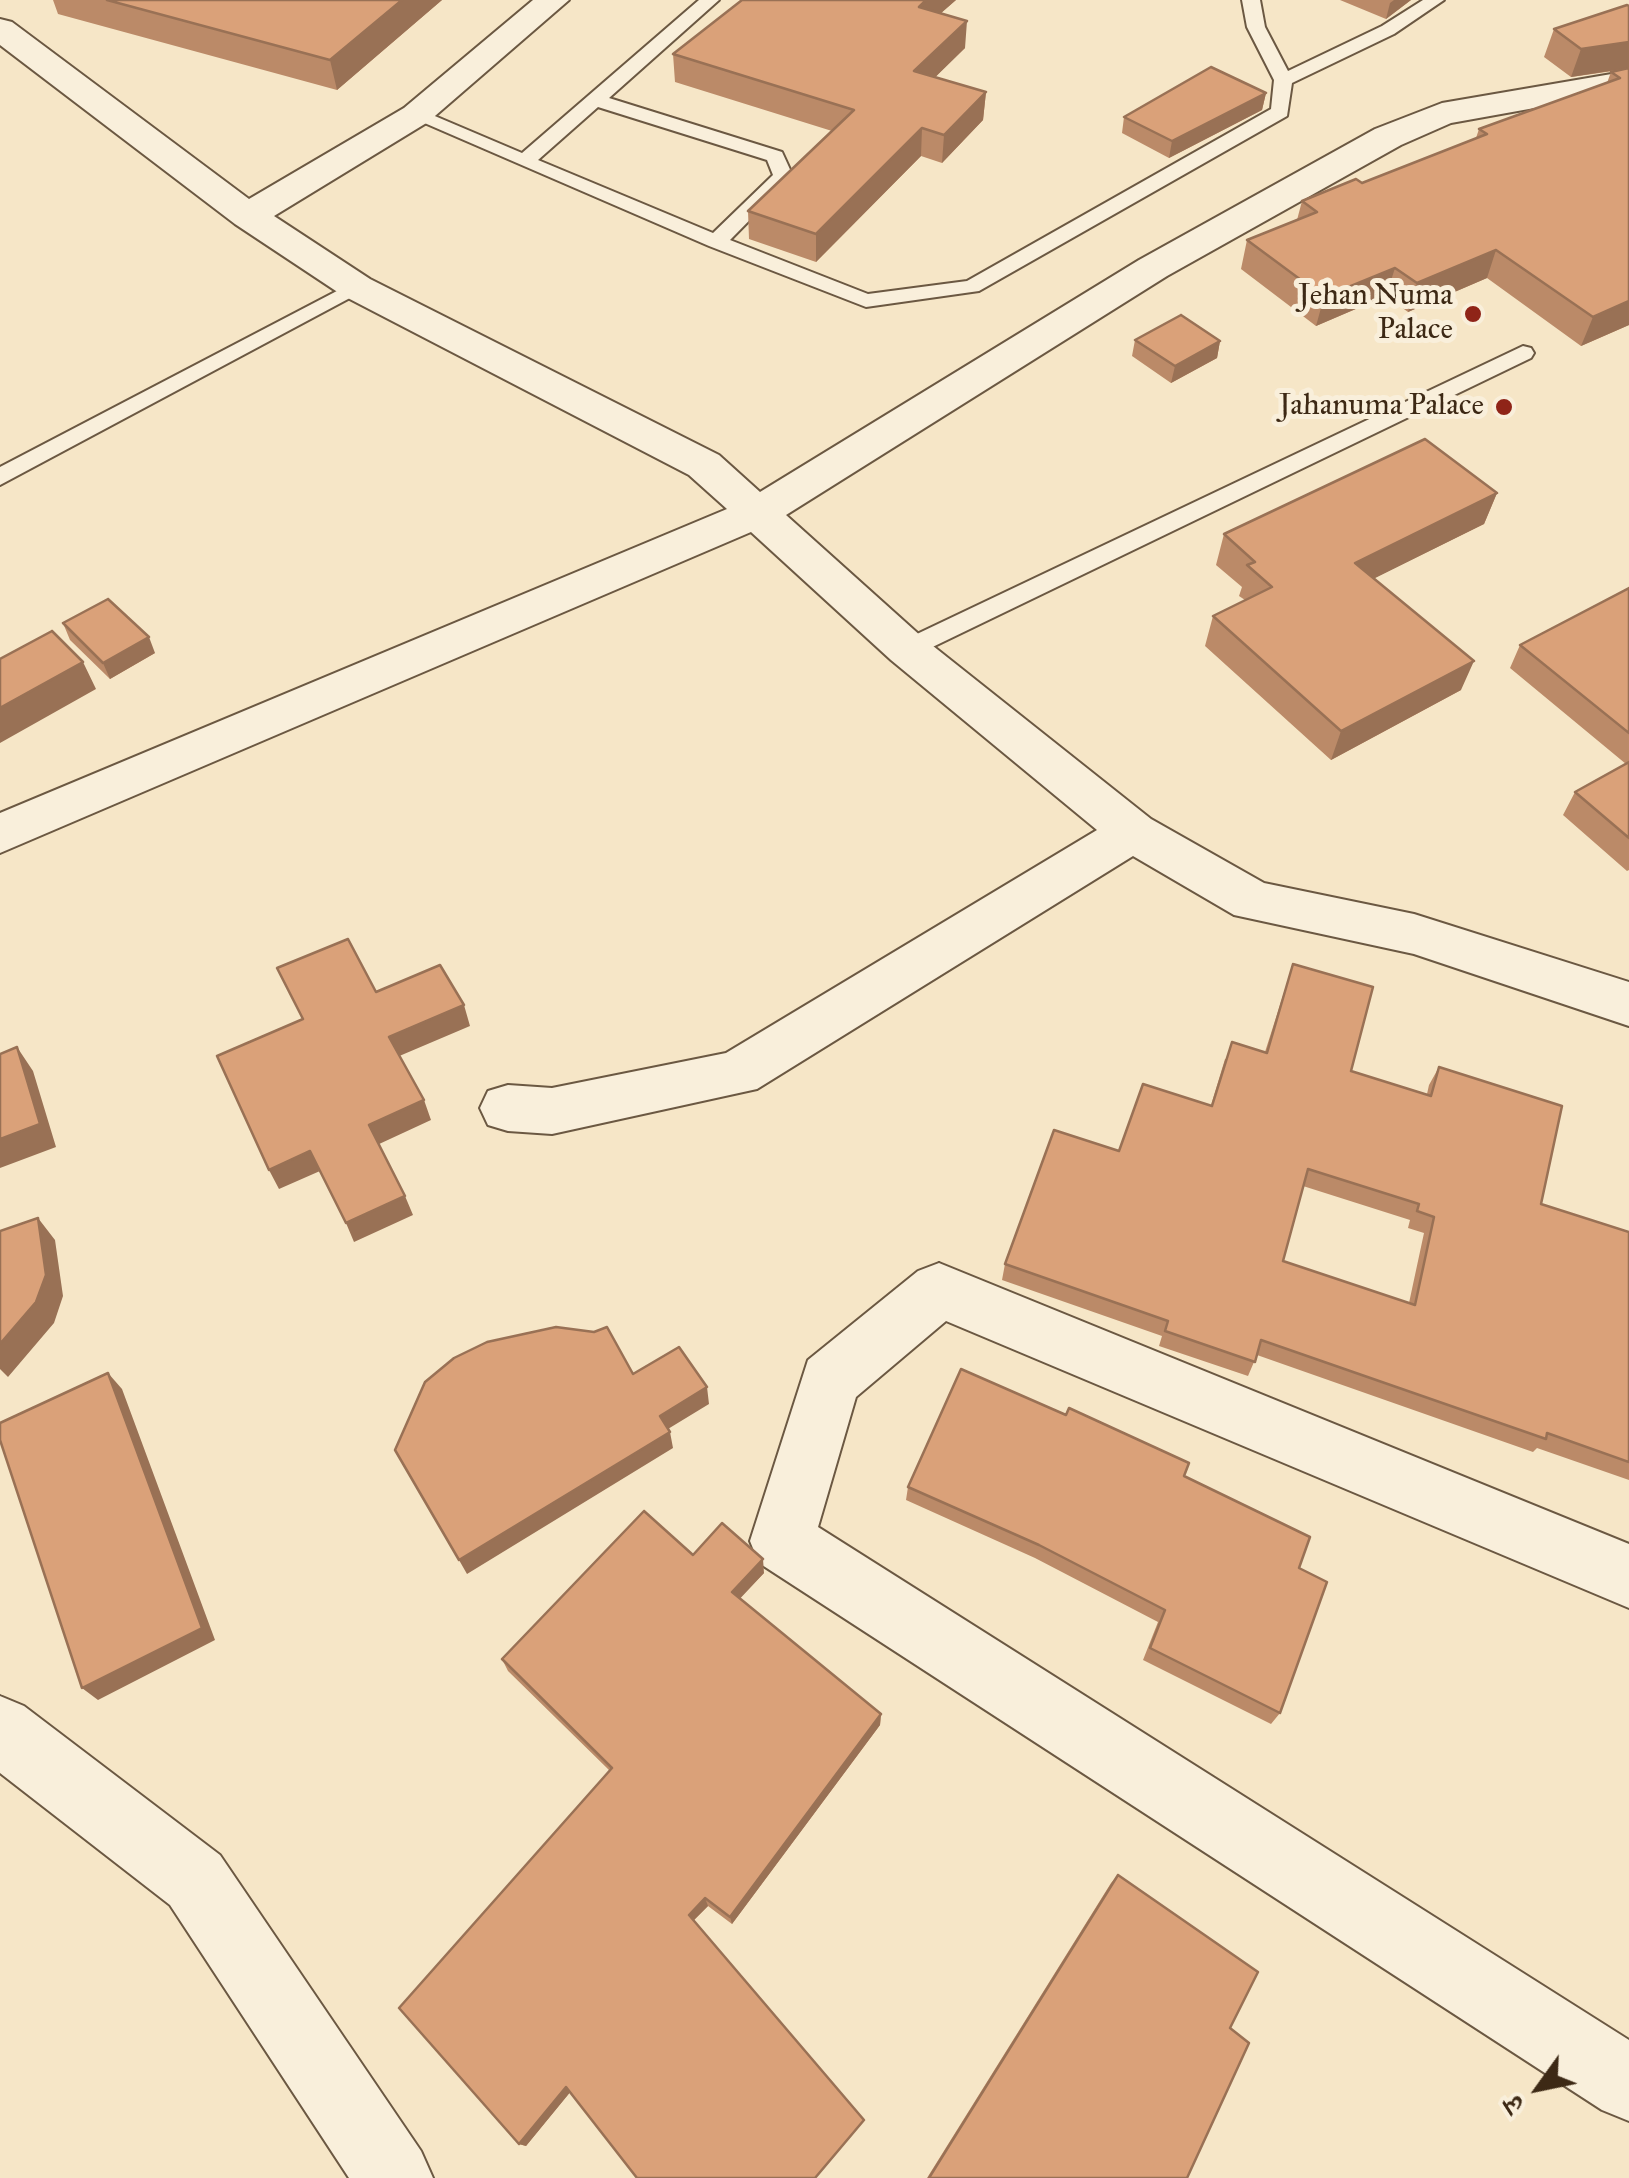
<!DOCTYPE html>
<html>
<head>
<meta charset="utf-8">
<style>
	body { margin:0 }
	#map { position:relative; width:1629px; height:2178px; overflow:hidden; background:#f6e6c7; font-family:"IM FELL Great Primer","Noto Serif Devanagari",serif }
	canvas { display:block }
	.north { position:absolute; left:1489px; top:2038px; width:100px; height:100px; -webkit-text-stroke:8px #f9efdb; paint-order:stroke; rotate:237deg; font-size:28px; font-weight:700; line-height:40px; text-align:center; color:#3d2915 }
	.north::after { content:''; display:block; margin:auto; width:35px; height:45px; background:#3d2915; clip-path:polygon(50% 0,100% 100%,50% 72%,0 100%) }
</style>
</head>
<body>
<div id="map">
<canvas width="1629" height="2178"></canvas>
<div class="north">उ</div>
</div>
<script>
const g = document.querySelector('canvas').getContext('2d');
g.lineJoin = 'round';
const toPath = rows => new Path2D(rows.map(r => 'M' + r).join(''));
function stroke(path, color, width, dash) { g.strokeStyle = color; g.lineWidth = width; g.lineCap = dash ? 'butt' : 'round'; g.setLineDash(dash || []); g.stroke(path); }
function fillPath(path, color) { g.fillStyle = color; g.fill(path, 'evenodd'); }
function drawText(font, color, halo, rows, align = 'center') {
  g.font = font + ' "IM FELL Great Primer",serif'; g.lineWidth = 10; g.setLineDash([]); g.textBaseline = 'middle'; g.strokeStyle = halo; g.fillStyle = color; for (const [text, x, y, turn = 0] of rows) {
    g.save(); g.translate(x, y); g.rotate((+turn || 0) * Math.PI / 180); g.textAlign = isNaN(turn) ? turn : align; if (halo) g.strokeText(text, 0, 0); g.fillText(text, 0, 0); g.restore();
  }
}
const lane = toPath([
	[699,0,719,0,609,98,782,152,793,176,730,240,868,294,967,281,1271,109,1274,80,1247,27,1242,0,1260,0,1265,27,1288,71,1382,26,1423,0,1444,0,1394,34,1292,83,1287,116,979,291,866,307,709,246,406,115,409,111,423,111,522,153,699,0],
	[598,107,767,160,773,175,713,233,538,160,598,107],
	[356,281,363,283,367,287,363,291,0,485,0,467,356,281],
	[1523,346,1531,348,1534,353,1531,358,916,655,907,658,894,649,898,643,1523,346]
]);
const street = toPath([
	[533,0,569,0,428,122,274,216,370,279,719,455,760,492,1139,260,1375,129,1442,103,1629,71,1629,91,1451,123,1401,145,1167,276,786,515,923,638,1151,819,1264,883,1414,914,1629,982,1629,1026,1414,954,1234,915,1133,856,757,1089,552,1134,508,1131,488,1125,480,1108,488,1091,508,1085,552,1088,726,1053,1097,830,891,660,751,532,0,853,0,813,727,509,689,475,342,295,235,224,0,45,0,19,12,22,249,199,404,108,533,0],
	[939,1263,1629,1544,1629,1608,946,1321,856,1397,818,1527,1629,2040,1629,2121,1602,2110,759,1563,750,1541,808,1360,918,1271,939,1263],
	[0,1696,24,1706,220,1855,421,2151,433,2178,349,2178,170,1905,0,1773,0,1696]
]);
stroke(lane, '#6b5842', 4);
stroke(street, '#6b5842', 4);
fillPath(lane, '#f9efdb');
fillPath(street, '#f9efdb');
fillPath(toPath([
	[53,0,442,0,337,90,58,14],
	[742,0,956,0,941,13,965,48,935,77,986,92,983,120,942,163,921,156,816,262,749,239,748,211,832,131,675,82,673,54],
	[1340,0,1411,0,1386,19],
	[1629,6,1629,325,1581,346,1487,278,1408,312,1386,296,1316,326,1241,269,1247,240,1297,220,1302,201,1362,183,1476,138,1479,129,1607,83,1611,72,1620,70,1571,77,1544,57,1554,29],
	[1266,93,1262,110,1169,158,1122,133,1124,117],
	[1135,340,1220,341,1217,358,1171,383,1132,356],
	[1497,493,1484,524,1374,578,1461,690,1331,760,1205,646,1213,616,1245,600,1239,596,1242,587,1216,565,1224,534],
	[1629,588,1629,870,1627,871,1563,815,1575,792,1626,764,1510,668,1520,645],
	[63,623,155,653,110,679,70,640],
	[1293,964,1351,1071,1427,1094,1429,1085,1439,1067,1541,1204,1629,1232,1629,1480,1537,1448,1533,1452,1257,1355,1248,1376,1159,1346,1162,1336,1002,1280,1005,1264,1119,1151,1211,1105,1225,1059,1265,1052],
	[1303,1186,1410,1220,1408,1228,1424,1233,1409,1303,1283,1261],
	[1184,1476,1299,1568,1280,1713,1271,1724,1143,1660,1158,1622,1035,1558,906,1500,908,1487],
	[693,1555,764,1573,740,1598,881,1714,880,1725,732,1924,708,1906,693,1921,570,2092,526,2146,519,2144,610,1771,508,1671,502,1659],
	[1118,1875,1230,2028,1187,2178,927,2178,1111,1883]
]), '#bb8a68');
fillPath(toPath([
	[402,0,442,0,337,90,330,60],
	[926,0,956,0,917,34,919,7],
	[1394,0,1411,0,1386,19,1390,3],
	[967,21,965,48,913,99,914,71],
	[1629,42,1629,68,1571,77,1581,49],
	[986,92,983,120,942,163,944,135],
	[1266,93,1262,110,1169,158,1172,141],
	[922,128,921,156,816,262,816,234],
	[1496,250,1487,278,1408,312,1417,283],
	[1395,268,1386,296,1316,326,1324,297],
	[1629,301,1629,325,1581,346,1593,317],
	[1220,341,1217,358,1171,383,1175,366],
	[1497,493,1484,524,1345,593,1355,563],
	[149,637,155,653,110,679,103,663],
	[1474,661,1461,690,1331,760,1341,731],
	[83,662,96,689,0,743,0,708],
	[464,1005,470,1026,397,1057,389,1037],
	[17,1047,33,1071,56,1147,0,1168,0,1139],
	[424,1100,431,1120,377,1145,369,1125],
	[310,1151,320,1171,279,1189,269,1170],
	[405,1196,413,1215,354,1242,346,1223],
	[38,1218,55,1240,63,1296,54,1323,8,1377,0,1369,0,1344],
	[108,1373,122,1389,215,1640,98,1700,82,1688],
	[707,1387,709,1404,663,1432,660,1416],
	[670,1432,673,1448,467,1574,459,1560],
	[763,1559,764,1573,734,1605,732,1592],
	[881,1714,880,1725,732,1924,730,1917],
	[705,1898,708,1906,692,1922,689,1915],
	[566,2087,572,2090,526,2146,519,2144]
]), '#997155');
const building = toPath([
	[107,0,402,0,330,60,107,0],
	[742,0,926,0,919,7,967,21,914,71,986,92,944,135,922,128,816,234,748,211,854,110,673,54,742,0],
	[1627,5,1629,6,1629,42,1581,49,1554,29,1627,5],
	[1211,67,1266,93,1172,141,1124,117,1211,67],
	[1629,68,1629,301,1593,317,1496,250,1417,283,1395,268,1324,297,1247,240,1317,212,1302,201,1356,179,1362,183,1487,134,1479,129,1620,78,1611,72,1629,68],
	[1181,315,1220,341,1175,366,1135,340,1181,315],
	[1425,439,1497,493,1355,563,1474,661,1341,731,1213,616,1272,587,1247,565,1255,562,1224,534,1425,439],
	[1629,588,1629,733,1520,645,1629,588],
	[108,599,149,637,103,663,63,623,108,599],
	[52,631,83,662,0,708,0,659,52,631],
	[1629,762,1629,838,1575,792,1629,762],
	[348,939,376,992,440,965,464,1005,389,1037,424,1100,369,1125,405,1196,346,1223,310,1151,269,1170,217,1056,303,1019,277,968,348,939],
	[1293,964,1373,987,1351,1071,1431,1096,1439,1067,1562,1106,1541,1204,1629,1232,1629,1462,1547,1433,1546,1439,1261,1340,1255,1362,1165,1331,1168,1321,1005,1264,1054,1130,1119,1151,1143,1084,1212,1106,1232,1042,1267,1053,1293,964],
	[1308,1169,1419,1204,1417,1211,1434,1217,1415,1305,1283,1261,1308,1169],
	[17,1047,40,1124,0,1139,0,1054,17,1047],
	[38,1218,46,1275,36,1302,0,1344,0,1231,38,1218],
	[556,1327,594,1332,607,1327,633,1374,679,1347,707,1387,660,1416,670,1432,459,1560,395,1450,425,1382,454,1358,487,1342,556,1327],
	[961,1369,1066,1415,1069,1408,1189,1463,1184,1476,1310,1537,1299,1568,1327,1582,1280,1713,1150,1648,1165,1610,1039,1545,908,1487,961,1369],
	[108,1373,202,1628,82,1688,0,1440,0,1423,108,1373],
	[644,1511,693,1555,722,1523,763,1559,732,1592,881,1714,730,1917,705,1898,689,1915,864,2120,815,2178,637,2178,566,2087,519,2144,399,2008,612,1768,502,1659,644,1511],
	[1118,1875,1258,1972,1230,2028,1249,2043,1187,2178,929,2178,1118,1875]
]);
fillPath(building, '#daa179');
stroke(building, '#997155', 2.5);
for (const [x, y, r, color] of [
	[1473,314,10,"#8f2418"],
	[1504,407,10,"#8f2418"]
]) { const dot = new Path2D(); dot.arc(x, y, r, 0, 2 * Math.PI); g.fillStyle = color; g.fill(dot); stroke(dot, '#f9efdb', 4); }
drawText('30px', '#3d2915', '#f9efdb', [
	["Jehan Numa",1453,297],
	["Palace",1453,331],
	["Jahanuma Palace",1484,407]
], 'right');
</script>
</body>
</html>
